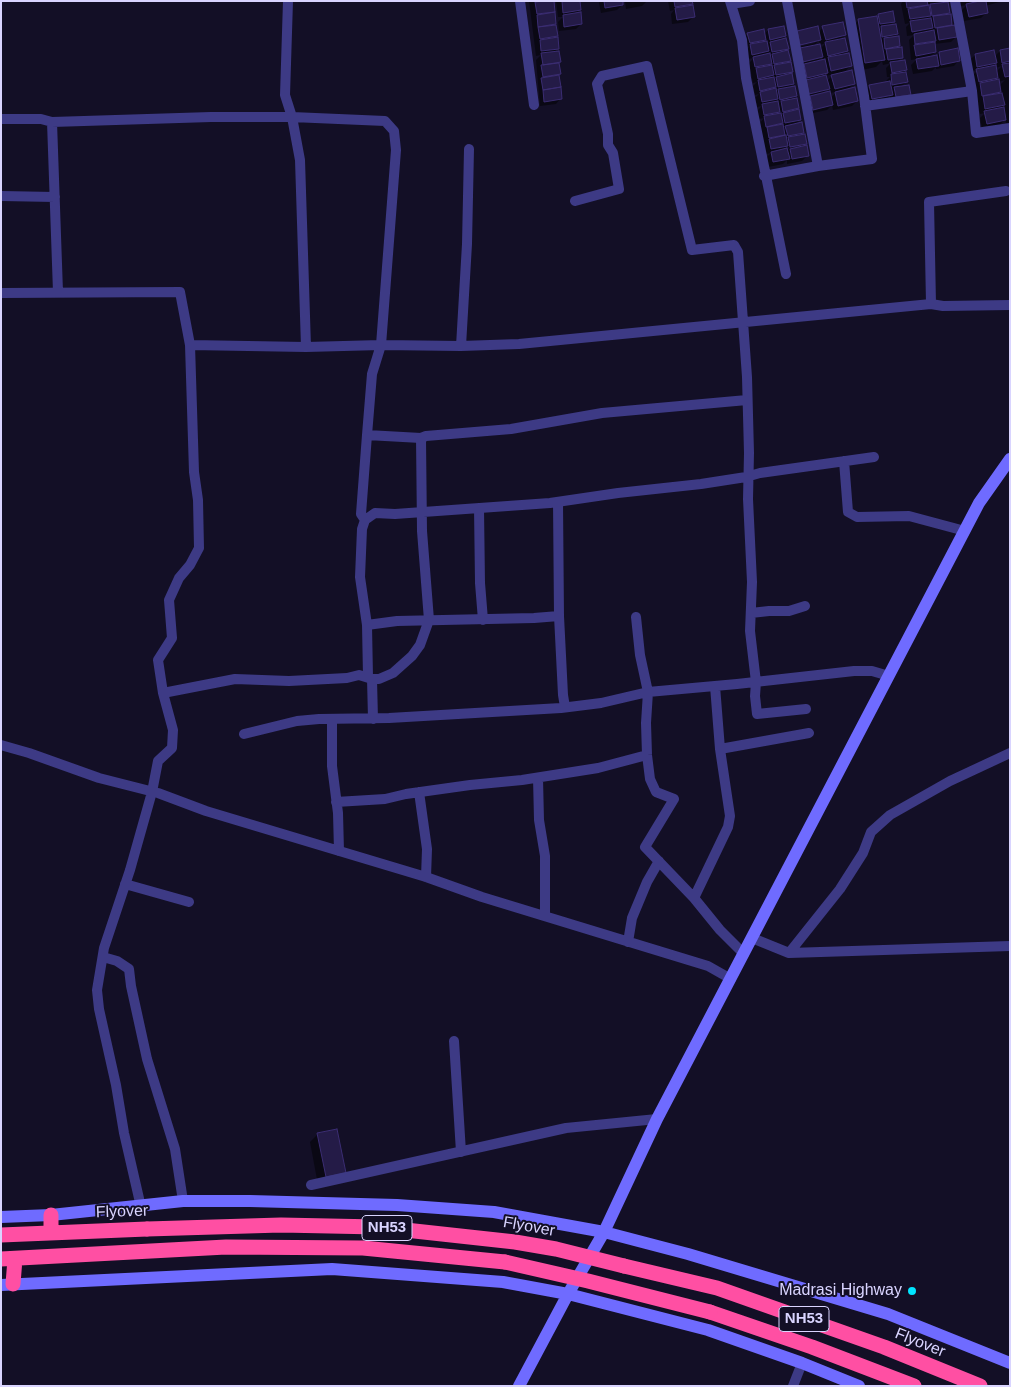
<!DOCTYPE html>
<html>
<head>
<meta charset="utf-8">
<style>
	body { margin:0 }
	#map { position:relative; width:1011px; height:1387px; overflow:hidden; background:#130f26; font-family:Arial,sans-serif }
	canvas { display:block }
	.frame { position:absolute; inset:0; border:2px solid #d9d4ff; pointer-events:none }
</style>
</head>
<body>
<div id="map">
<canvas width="1011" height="1387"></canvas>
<div class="frame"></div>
</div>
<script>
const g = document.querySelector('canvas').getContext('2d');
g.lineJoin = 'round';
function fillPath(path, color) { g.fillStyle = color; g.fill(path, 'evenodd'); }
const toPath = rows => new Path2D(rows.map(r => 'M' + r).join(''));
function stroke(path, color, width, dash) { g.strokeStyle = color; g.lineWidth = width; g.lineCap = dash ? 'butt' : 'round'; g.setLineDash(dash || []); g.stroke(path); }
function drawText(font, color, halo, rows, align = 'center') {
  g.font = font + ' Arial,sans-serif'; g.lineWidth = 4; g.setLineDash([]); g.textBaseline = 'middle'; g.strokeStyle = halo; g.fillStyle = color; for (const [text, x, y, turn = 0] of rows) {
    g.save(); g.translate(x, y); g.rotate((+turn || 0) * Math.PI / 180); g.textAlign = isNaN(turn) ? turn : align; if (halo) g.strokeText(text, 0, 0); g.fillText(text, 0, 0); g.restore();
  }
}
fillPath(toPath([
	[529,1,552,1,558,48,554,53,558,52,560,74,558,76,561,98,556,104,540,106,536,60,541,55,536,56],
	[556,1,579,1,580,10,575,14,581,24,576,29,559,31,558,22,563,17,558,17],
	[600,1,622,1,622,5,617,10,601,13,599,3],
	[625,1,647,1,642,6,626,9],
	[668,1,691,1,692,4,688,7,693,17,688,22,672,24,671,14,674,10,670,11],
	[903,1,948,1,952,27,956,37,951,42,934,44,935,52,929,58,936,57,939,53,957,50,959,60,954,66,936,69,936,67,932,71,913,74,911,65,917,59,911,60,909,40,914,35,907,36,906,27,910,23,905,24,901,4],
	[959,1,1003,1,985,6,987,12,981,18,964,21,962,10,967,5,960,6],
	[879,15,894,21,889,26,896,34,892,38,898,37,902,57,897,62,906,70,902,74,906,82,901,87,908,86,891,102,890,96,886,100,867,103,865,92,870,86,887,83,886,81,890,77,887,77,886,68,891,63,883,65,882,61,876,67,857,71,850,29,858,21,877,17],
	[823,27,845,35,839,40,847,51,843,55,850,66,843,74,854,84,847,90,857,101,852,106,833,110,832,105,827,110,808,114,805,103,811,97,804,98,799,70,805,65,798,67,795,48,815,43,818,33],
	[819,40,820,45,826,43,820,49,813,47],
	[822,57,823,61,816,62],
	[834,74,826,82,825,76],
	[828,88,829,93,822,94],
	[837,92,830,98,829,93],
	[768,30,785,36,780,41,787,48,783,53,789,60,787,63,790,63,791,72,788,76,793,84,789,88,795,96,791,100,798,108,794,112,800,120,794,125,801,124,805,144,801,148,807,156,802,161,787,164,787,160,783,164,768,167,766,158,771,153,766,154,760,123,764,118,759,119,757,111,762,106,757,107,755,98,759,94,755,95,753,86,757,82,753,83,749,63,754,58,747,59,746,50,750,46,745,48,743,39,748,34,764,35],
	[801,144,801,147,785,150,784,148],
	[1010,49,1010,123,1006,123,1005,119,1000,125,982,128,980,118,985,113,980,114,972,76,978,70,972,71,970,60,975,55,994,57,1000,51],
	[996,61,997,66,990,68,994,63],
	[1002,66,996,72,995,68],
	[1005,80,999,86,998,82],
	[318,1134,344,1173,318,1185,310,1142]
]), '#0007');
const building = toPath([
	[544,1,554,1,555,12,537,14,535,2,544,1],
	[562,1,580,1,581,10,563,13,562,1],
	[604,1,623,1,623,5,605,8,604,1],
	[674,1,692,1,693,4,675,7,674,1],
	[906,1,927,1,928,5,907,8,906,1],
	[980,1,986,1,988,13,969,17,966,4,980,1],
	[948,2,950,13,932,16,930,4,948,2],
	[693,5,695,17,677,20,675,8,693,5],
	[929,5,931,16,910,19,908,9,929,5],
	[893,11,895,22,880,24,878,14,893,11],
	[555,12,556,24,538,27,537,15,555,12],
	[581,12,582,24,564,27,563,15,581,12],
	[951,14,952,25,935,28,933,16,951,14],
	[877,16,885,60,865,63,858,19,877,16],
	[931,18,933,28,912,32,910,21,931,18],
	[843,22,846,35,826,40,822,26,843,22],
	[896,24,898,34,882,37,881,26,896,24],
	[556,25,558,36,540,39,538,27,556,25],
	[955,25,957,37,939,40,937,28,955,25],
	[784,26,786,36,770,40,768,29,784,26],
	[818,26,821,40,800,45,797,31,818,26],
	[764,29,766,40,750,43,747,33,764,29],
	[934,30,936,41,915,44,914,34,934,30],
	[899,36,900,46,885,49,884,38,899,36],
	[558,37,559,49,541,51,540,40,558,37],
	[786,38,789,49,772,52,770,42,786,38],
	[845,38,848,51,828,56,825,42,845,38],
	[767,41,769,51,752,55,750,44,767,41],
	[935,42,936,52,916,56,914,45,935,42],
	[820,44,823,57,803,62,800,48,820,44],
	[902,47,903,58,888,60,886,49,902,47],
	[958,48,960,61,941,65,939,52,958,48],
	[1010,48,1010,61,1002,63,1000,50,1010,48],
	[788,50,791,61,774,64,772,54,788,50],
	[994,50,997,63,977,67,975,54,994,50],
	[559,51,561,62,543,65,541,53,559,51],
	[770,53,772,64,755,67,753,57,770,53],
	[849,53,852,66,831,71,828,57,849,53],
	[937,55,939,66,918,69,916,59,937,55],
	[825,59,828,73,807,78,804,64,825,59],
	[905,60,907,70,892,73,890,62,905,60],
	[791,62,793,72,776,75,774,65,791,62],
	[559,63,561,74,543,77,541,65,559,63],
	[1010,63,1010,76,1005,77,1002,64,1010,63],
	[772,65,774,75,758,79,756,68,772,65],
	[996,65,998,78,979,82,976,69,996,65],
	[852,70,855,84,835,89,831,75,852,70],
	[906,72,908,82,892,85,891,74,906,72],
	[792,73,794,84,778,87,776,77,792,73],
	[559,75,561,87,543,90,541,78,559,75],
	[826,75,830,89,809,94,806,80,826,75],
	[774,77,776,87,760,91,758,80,774,77],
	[999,79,1001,92,982,96,980,83,999,79],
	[890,81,893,95,872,99,869,85,890,81],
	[909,85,911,95,896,97,894,87,909,85],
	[795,86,797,96,780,100,778,89,795,86],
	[561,87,562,99,544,102,543,90,561,87],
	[855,87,858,101,838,106,835,92,855,87],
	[776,88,778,99,762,102,760,92,776,88],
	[830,91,833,105,813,110,810,96,830,91],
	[1002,93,1005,105,985,109,983,96,1002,93],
	[797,98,799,108,783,112,781,101,797,98],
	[778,101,780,112,764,115,762,104,778,101],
	[1004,107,1006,120,987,124,984,111,1004,107],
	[799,109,801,120,785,123,783,113,799,109],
	[781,113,783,123,766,127,764,116,781,113],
	[802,122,804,133,788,136,785,126,802,122],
	[783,124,785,135,769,138,767,127,783,124],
	[805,134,807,144,790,147,788,137,805,134],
	[786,135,788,146,771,149,769,139,786,135],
	[807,145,809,156,792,159,790,149,807,145],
	[787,148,790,159,773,162,771,152,787,148],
	[337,1129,346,1173,326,1177,317,1133,337,1129]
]);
fillPath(building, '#241b47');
stroke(building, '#3b2d73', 1);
stroke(toPath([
	[288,1,285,95,292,117,300,160,306,347],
	[520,1,534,105],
	[730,1,742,40,746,78,786,274],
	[787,1,818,166],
	[955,1,972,91,976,133,1010,128],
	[731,4,750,1],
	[865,106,972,91],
	[1,119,41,119,52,122,211,117,292,117,385,121,394,131,396,150,381,345,372,374,367,435,361,514,365,520],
	[52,122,58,292],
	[764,176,818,166,872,159,864,96,847,1],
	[1,196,55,197],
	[575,201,619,189,613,153,608,145,608,134,597,84,602,76,647,66,692,250,734,245,738,252,747,377,749,453,748,499,752,582,750,631,756,682,755,696,757,714,806,709],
	[1,293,180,292,190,345,194,472,198,500,199,548,190,565,179,578,169,600,172,638,158,660,163,693,173,730,172,748,158,761,152,792,130,870,104,948,97,990,99,1009,116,1085,124,1133,141,1207],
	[931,304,929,202,1006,191],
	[190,345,306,347,381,345,461,346,519,344,931,304,943,306,1010,305],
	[461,346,467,244,469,149],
	[367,435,421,438,426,436,511,429,602,413,747,400],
	[844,461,848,512,857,517,909,516,965,531],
	[558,502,559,616,563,695,565,707],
	[479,508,480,583,483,620],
	[751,613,769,611,789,611,805,606],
	[636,617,640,655,648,692,646,723,647,755,650,779,656,792,674,799,645,847,694,898,720,930,744,954],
	[367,625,397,621,534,618,559,616],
	[368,677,367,625,360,577,362,529,365,520,375,513,395,514,550,503,618,493,701,484,746,477,760,473,874,457],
	[372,679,373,719],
	[163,693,235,679,289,681,347,678,359,675,372,679,379,679,393,673,412,656,420,645,429,620,422,531,421,438],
	[332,719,332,766,338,813,339,851],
	[244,734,297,721,319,719,389,718,561,708,601,703,648,692,737,684,854,671,872,671,889,676],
	[1,745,29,753,99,778,158,793,206,811,426,877,482,897,708,966,731,979],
	[720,749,809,733],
	[538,778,539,820,545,856,545,916],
	[419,792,427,849,426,877],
	[336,802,385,799,406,794,470,785,522,780,598,768,647,755],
	[125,884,189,902],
	[694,898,728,827,730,816,720,749,715,686],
	[752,938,789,953,1010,946],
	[628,942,632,918,647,882,659,861],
	[789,953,840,889,863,853,871,832,890,815,950,781,1010,753],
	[103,957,117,961,129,969,131,986,147,1059,175,1149,183,1201],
	[454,1041,461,1152],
	[311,1185,566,1128,657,1119],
	[793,1386,802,1363]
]), '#3d3a85', 10);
stroke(toPath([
	[1,1217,51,1215,183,1201,250,1201,397,1205,494,1212,604,1232,688,1254,888,1314,1010,1363],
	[1,1285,332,1269,503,1282,568,1294,708,1330,802,1363,859,1386],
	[519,1386,568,1294,604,1232,657,1119,979,503,1010,459]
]), '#6f6bff', 12);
stroke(toPath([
	[51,1215,51,1232],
	[1,1235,147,1229],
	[1,1259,226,1247,363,1248,505,1262],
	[624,1266,717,1288,884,1347,980,1386],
	[13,1284,15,1259],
	[710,1312,812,1347,914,1386]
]), '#ff4fa3', 15);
stroke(toPath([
	[147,1229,281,1225,378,1227,515,1242,556,1249,624,1266],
	[505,1262,588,1281,710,1312]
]), '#ff4fa3', 15);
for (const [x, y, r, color] of [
	[912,1291,5,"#00e5ff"]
]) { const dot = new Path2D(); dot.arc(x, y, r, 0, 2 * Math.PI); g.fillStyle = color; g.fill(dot); stroke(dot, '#130f26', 2); }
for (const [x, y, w] of [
	[387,1228,50],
	[804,1319,50]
]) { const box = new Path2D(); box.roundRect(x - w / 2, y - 12.5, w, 25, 4); g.fillStyle = '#130f26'; g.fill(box); stroke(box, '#d9d4ff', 1); }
drawText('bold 15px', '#d9d4ff', null, [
	["NH53",387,1228],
	["NH53",804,1319]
]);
drawText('16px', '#d9d4ff', '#130f26', [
	["Flyover",122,1212,-2],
	["Flyover",529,1227,10],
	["Flyover",920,1343,22]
]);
drawText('16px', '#d9d4ff', '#130f26', [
	["Madrasi Highway",902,1291]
], 'right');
</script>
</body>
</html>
